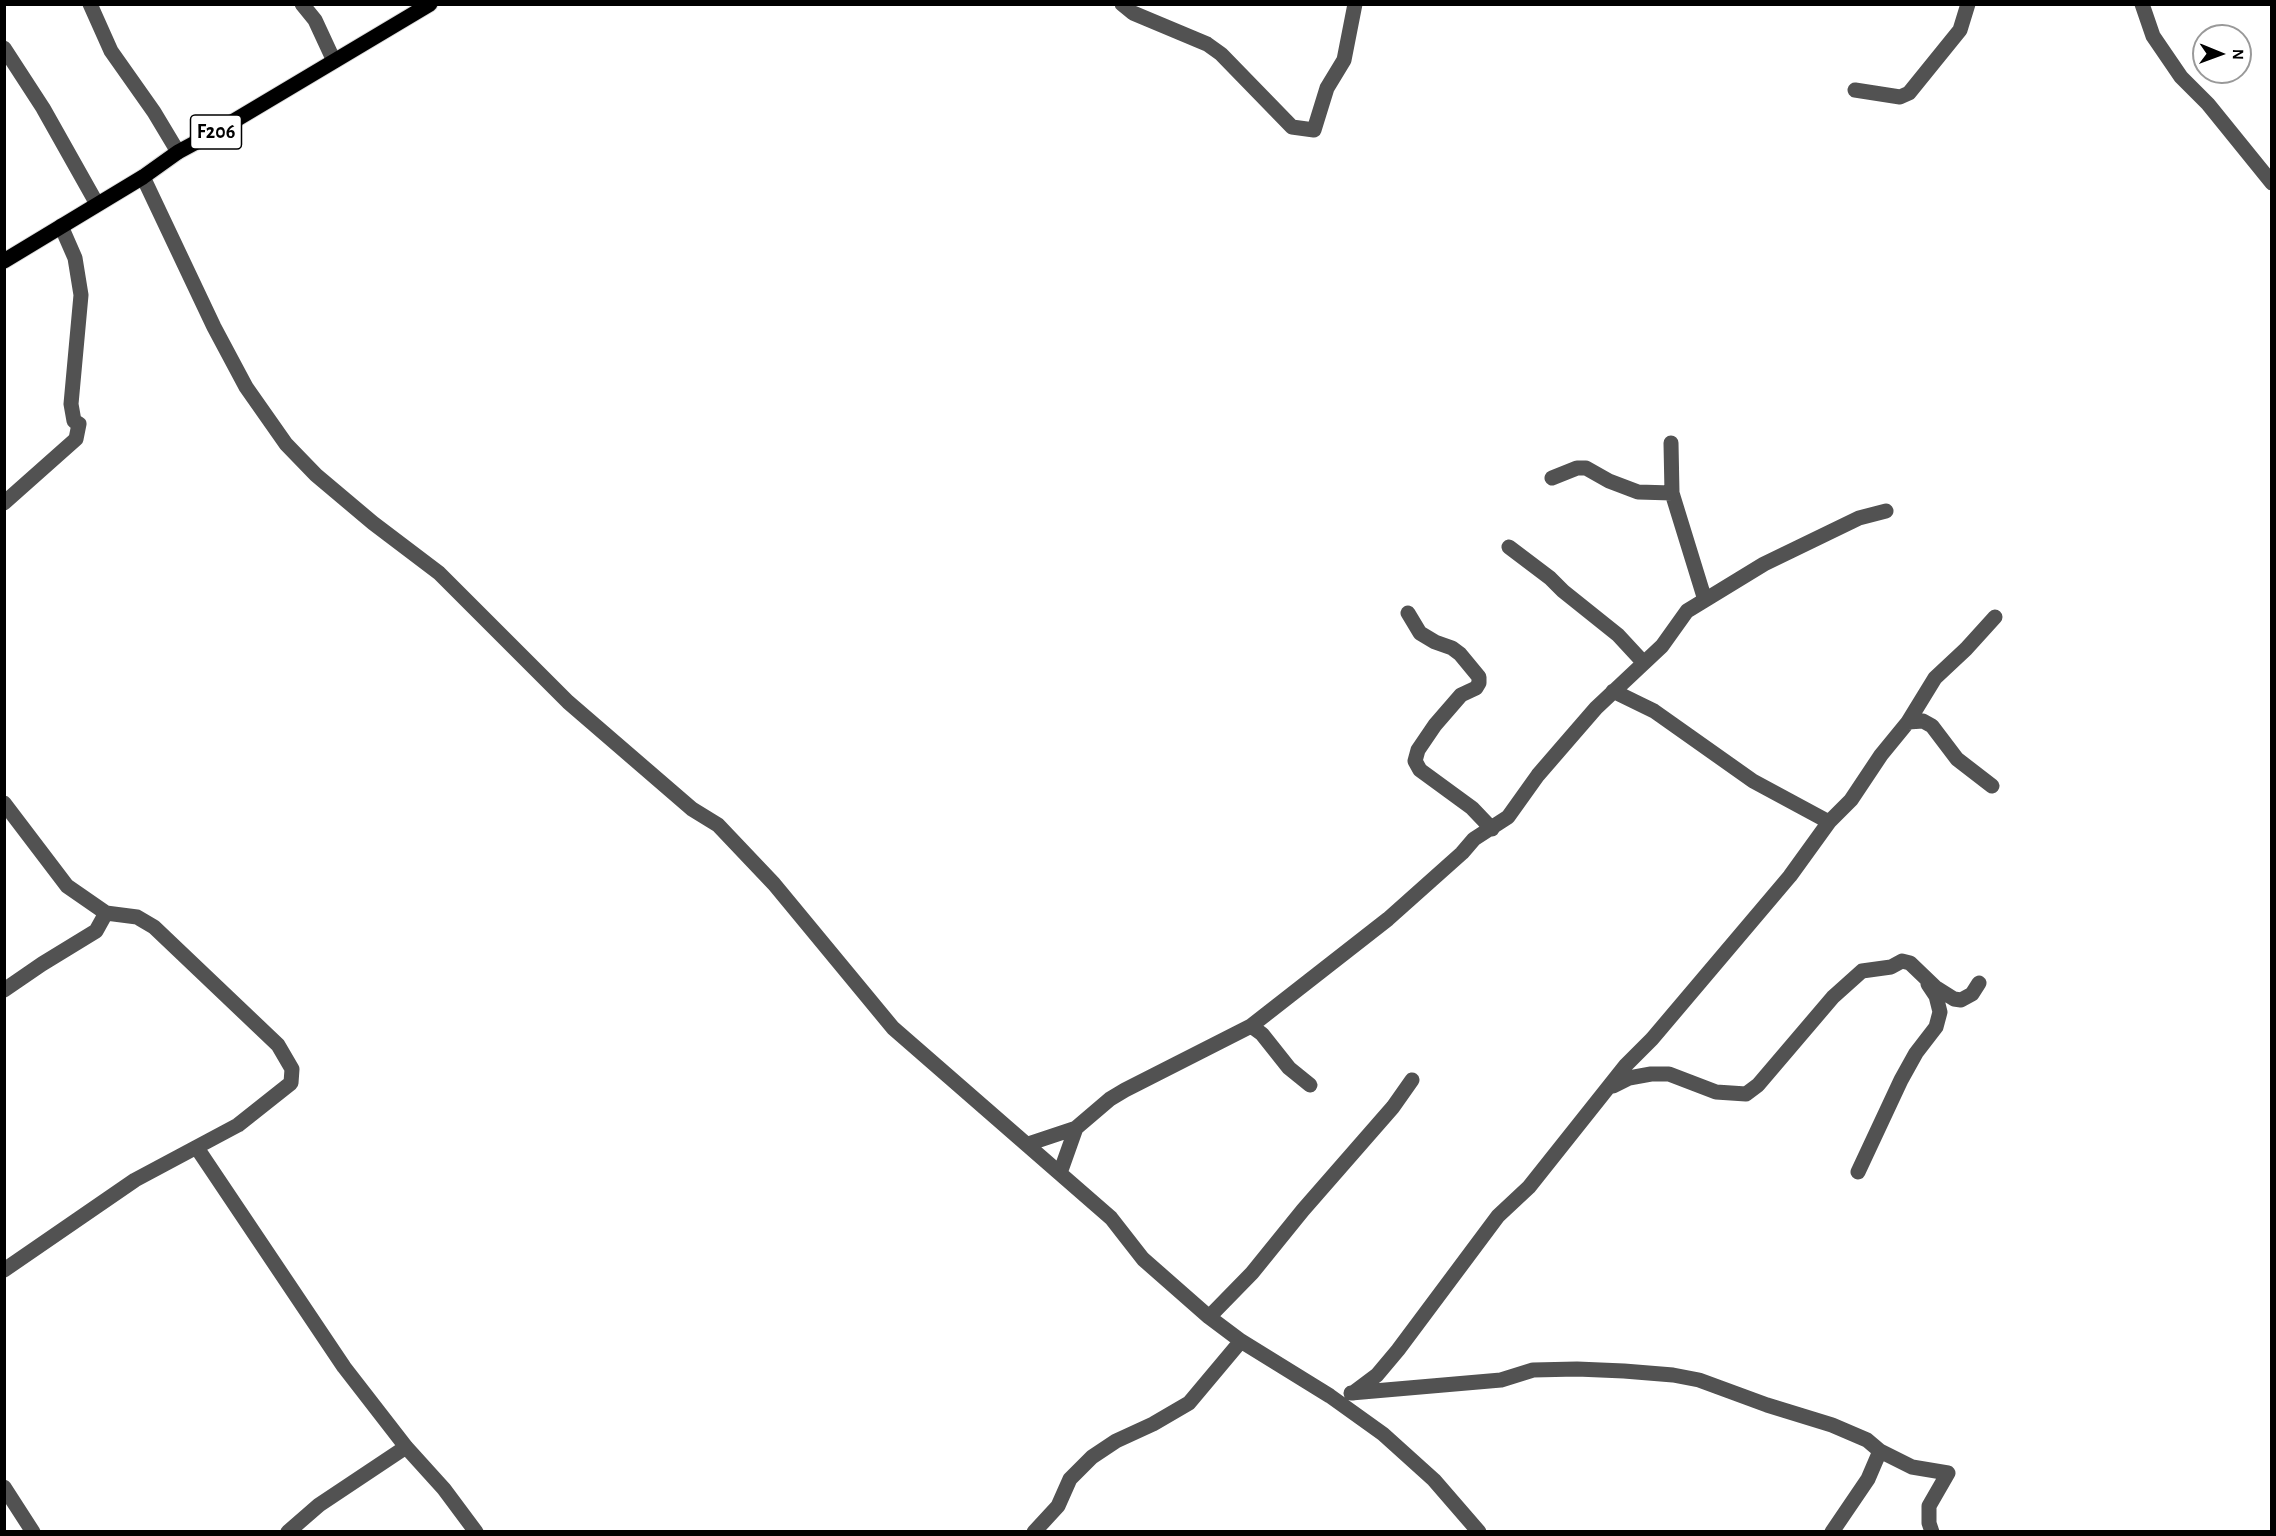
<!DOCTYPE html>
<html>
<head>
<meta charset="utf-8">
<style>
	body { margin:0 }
	#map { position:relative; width:2276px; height:1536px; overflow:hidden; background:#fff; font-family:"Alegreya Sans",sans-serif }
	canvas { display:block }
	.frame { position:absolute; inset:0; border:6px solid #000; pointer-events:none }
	.north { position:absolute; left:2192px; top:24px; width:60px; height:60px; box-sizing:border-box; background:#fff; border:2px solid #999; border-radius:50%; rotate:91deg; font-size:16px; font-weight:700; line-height:24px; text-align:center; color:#000 }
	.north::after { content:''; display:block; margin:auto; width:21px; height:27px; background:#000; clip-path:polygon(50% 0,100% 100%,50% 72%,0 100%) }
</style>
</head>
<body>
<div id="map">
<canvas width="2276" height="1536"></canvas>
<div class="frame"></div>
<div class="north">N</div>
</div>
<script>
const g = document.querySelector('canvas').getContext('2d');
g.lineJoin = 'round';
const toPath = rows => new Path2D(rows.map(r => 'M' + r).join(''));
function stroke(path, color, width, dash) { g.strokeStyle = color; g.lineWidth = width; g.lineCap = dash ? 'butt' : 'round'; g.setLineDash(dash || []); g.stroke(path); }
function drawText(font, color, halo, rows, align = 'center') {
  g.font = font + ' "Alegreya Sans",sans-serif'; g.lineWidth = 5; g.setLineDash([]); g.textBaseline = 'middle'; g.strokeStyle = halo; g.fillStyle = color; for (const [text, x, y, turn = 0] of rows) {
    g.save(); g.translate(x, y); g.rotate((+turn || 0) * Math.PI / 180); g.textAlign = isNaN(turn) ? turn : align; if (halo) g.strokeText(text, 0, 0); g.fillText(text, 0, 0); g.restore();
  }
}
const major = toPath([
	[4,261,143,177,178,152,217,131,430,4]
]);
stroke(major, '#dbdbdb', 17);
stroke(toPath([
	[90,4,111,51,154,112,178,152],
	[302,4,315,20,334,61],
	[1122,4,1133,13,1207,44,1221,54,1292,127,1314,130,1327,88,1344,60,1355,4],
	[2142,4,2153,36,2181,77,2208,104,2272,183],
	[4,48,43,108,97,204],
	[1855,90,1900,97,1909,93,1960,30,1968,4],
	[143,177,214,327,246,387,286,444,316,475,373,523,439,573,568,702,692,809,718,825,774,884,893,1028,1111,1218,1143,1259,1209,1317,1241,1341,1330,1396,1383,1434,1434,1480,1479,1532],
	[1671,443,1672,493,1705,600],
	[1552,478,1577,468,1586,468,1609,481,1638,492,1672,493],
	[4,503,76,439,79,424,74,421,71,404,81,295,75,258,61,226],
	[1509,547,1550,578,1563,591,1618,635,1643,662],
	[1408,613,1420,633,1435,642,1452,648,1460,654,1479,677,1479,683,1476,688,1461,695,1435,725,1418,750,1415,761,1420,770,1472,808,1492,829],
	[1613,691,1654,711,1753,781,1829,822],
	[1908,722,1923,721,1932,726,1957,759,1992,786],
	[4,803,67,886,106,913,137,917,154,927,278,1045,292,1069,291,1083,238,1125,135,1180,4,1270],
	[4,990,42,964,96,931,106,913],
	[1251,1026,1262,1034,1289,1068,1310,1085],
	[1613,1086,1629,1078,1651,1074,1669,1074,1716,1092,1746,1094,1758,1085,1833,997,1862,971,1891,967,1902,961,1910,963,1935,987,1954,999,1961,1000,1972,994,1979,983],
	[1028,1144,1076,1128,1110,1099,1125,1090,1251,1026,1388,919,1462,853,1474,839,1508,817,1538,775,1570,738,1596,708,1662,646,1687,611,1764,564,1859,518,1886,511],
	[197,1148,344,1367,406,1447,444,1489,476,1532],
	[1858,1172,1901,1080,1916,1053,1936,1027,1940,1012,1936,996,1928,984],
	[1060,1173,1076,1128],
	[1209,1317,1252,1273,1303,1210,1393,1107,1412,1080],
	[1351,1393,1501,1380,1533,1370,1577,1369,1624,1371,1673,1375,1699,1380,1767,1405,1832,1425,1867,1440,1880,1451,1912,1467,1948,1473,1929,1506,1929,1523,1932,1532],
	[1353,1393,1377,1375,1398,1350,1498,1216,1529,1187,1626,1065,1652,1039,1790,876,1829,822,1851,800,1881,755,1908,722,1935,678,1966,649,1995,617],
	[4,1487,33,1532],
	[288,1532,319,1505,406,1447],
	[1034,1532,1058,1506,1070,1479,1092,1457,1116,1441,1153,1424,1189,1403,1241,1341],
	[1832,1532,1868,1479,1880,1451]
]), '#525252', 15);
stroke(major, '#000', 15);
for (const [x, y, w] of [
	[216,132,51]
]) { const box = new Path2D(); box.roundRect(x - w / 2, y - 17, w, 34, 4.5); g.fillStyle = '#fff'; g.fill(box); stroke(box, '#000', 1.5); }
drawText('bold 20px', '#000', null, [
	["F206",216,132]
]);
</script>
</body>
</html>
